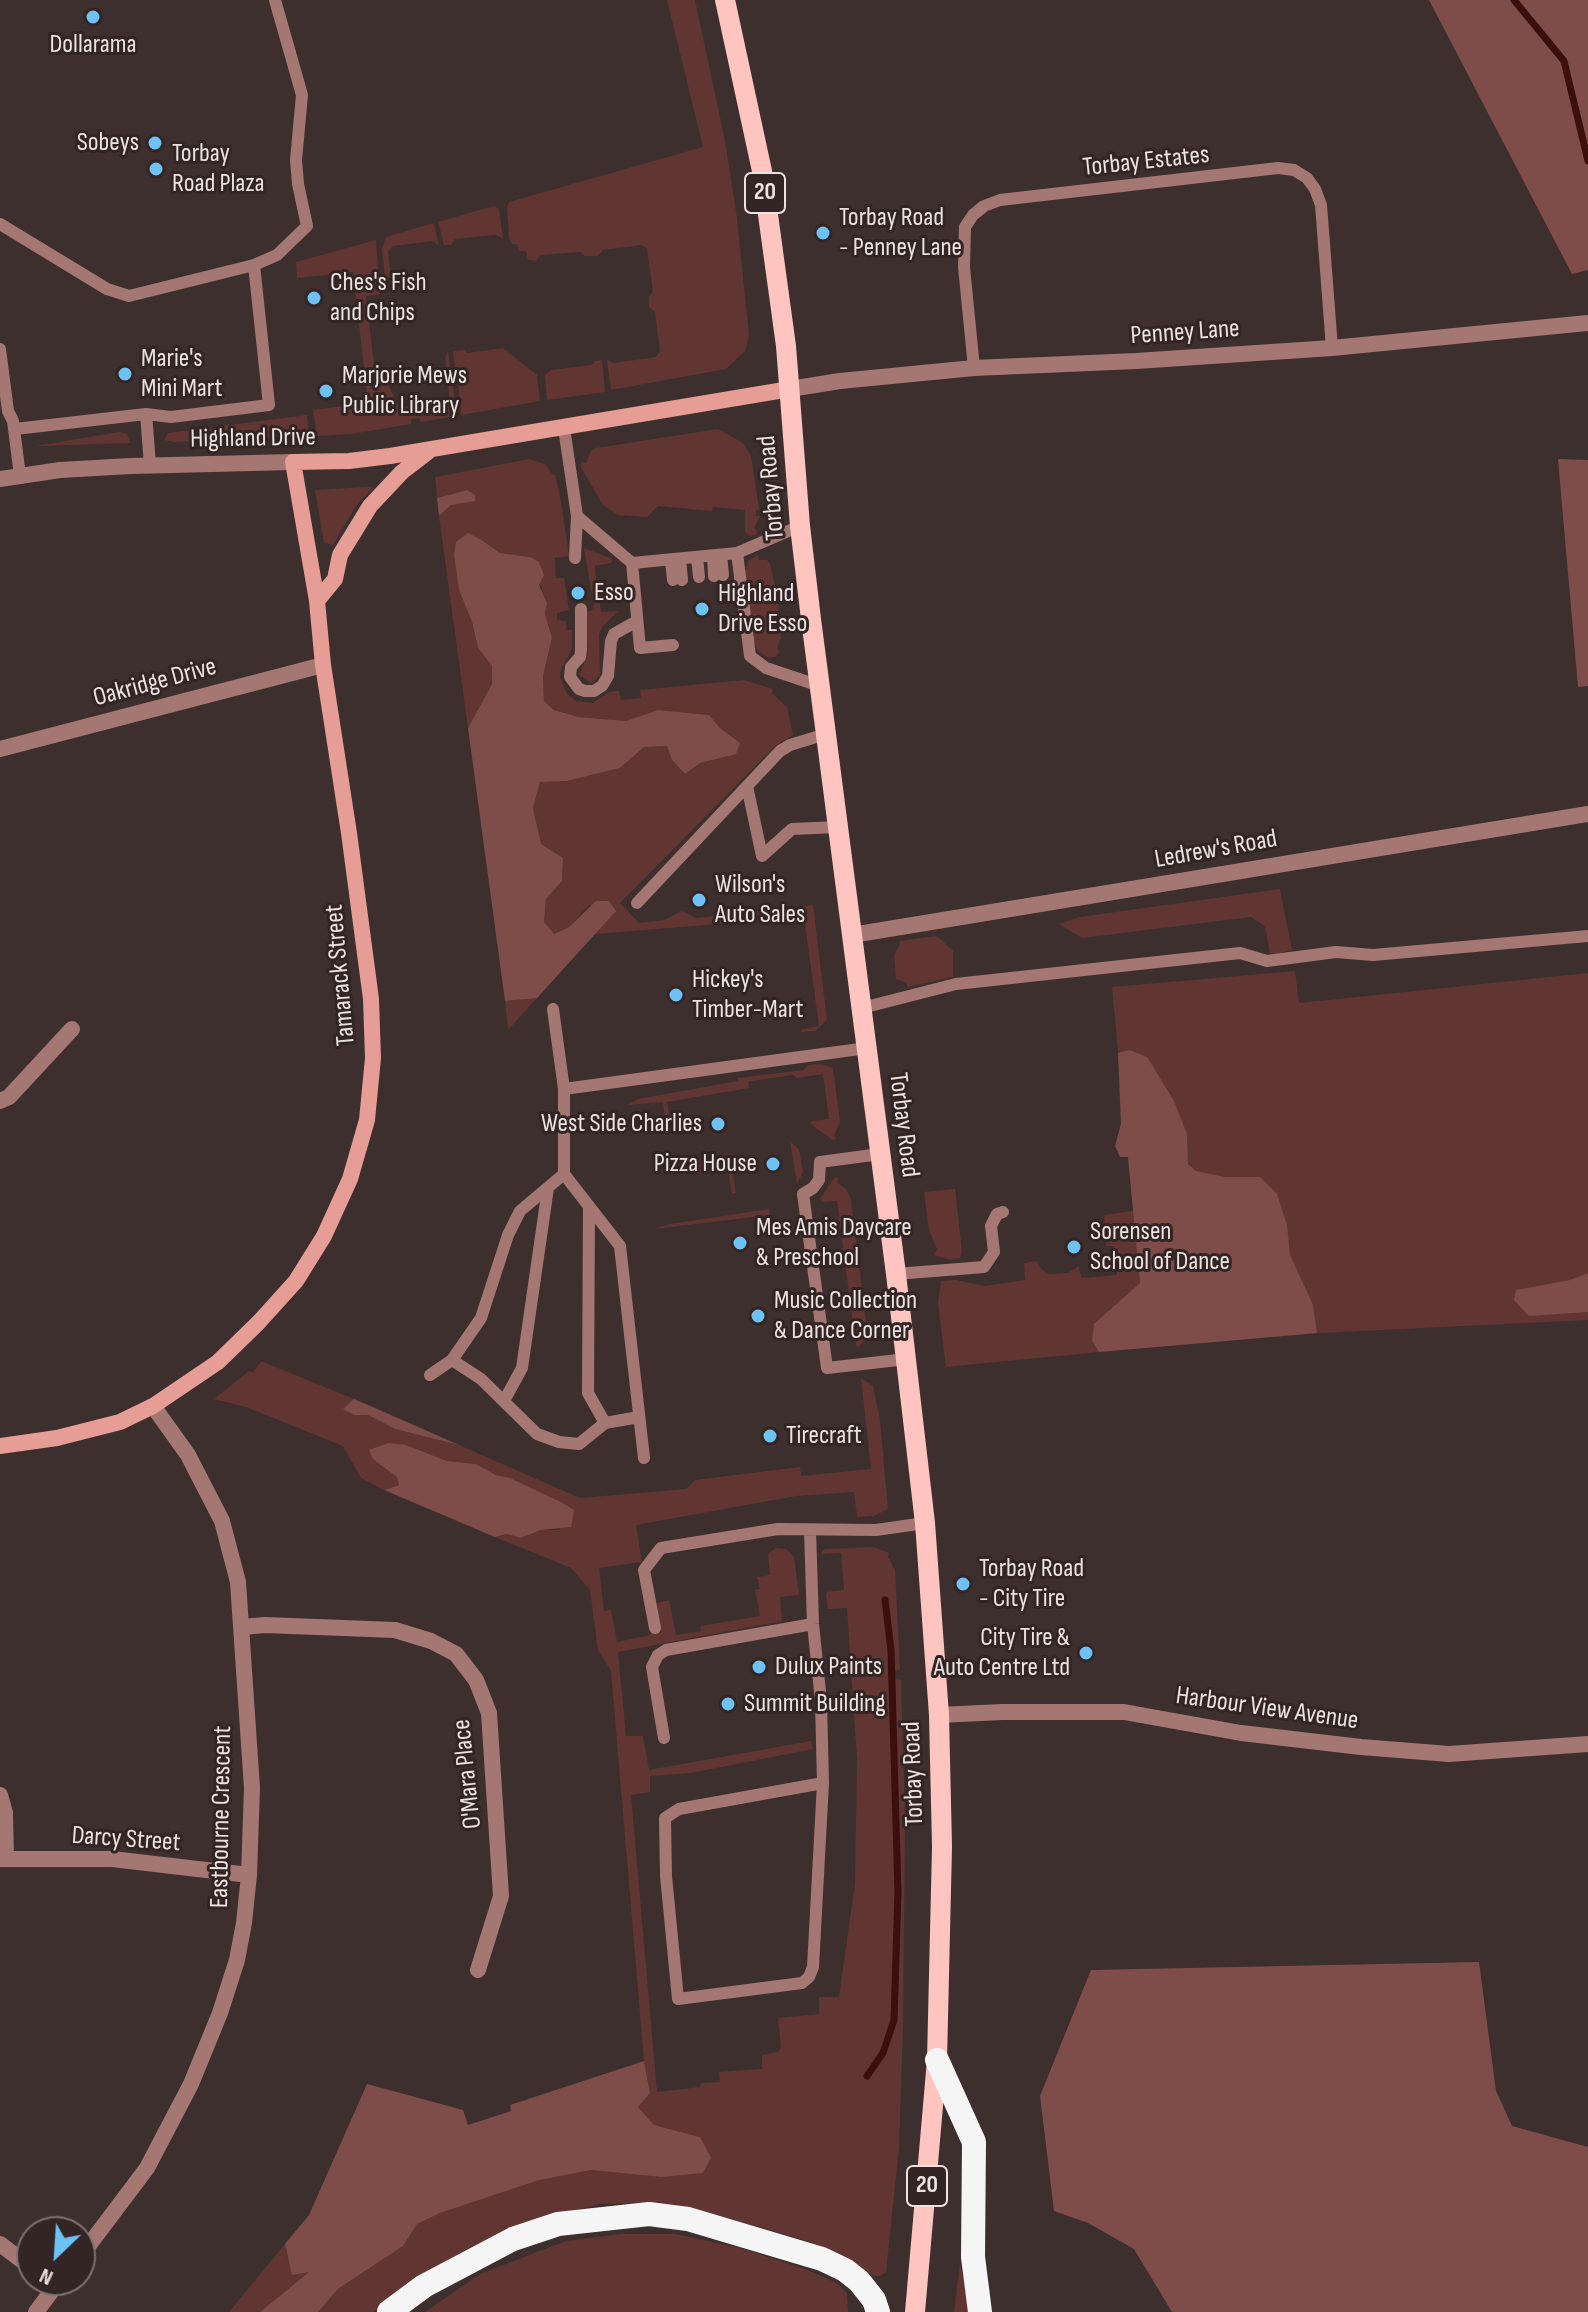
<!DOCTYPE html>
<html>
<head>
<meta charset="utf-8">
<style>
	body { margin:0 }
	#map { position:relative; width:1588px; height:2312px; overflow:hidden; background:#3d2f2e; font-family:"Sofia Sans Condensed",sans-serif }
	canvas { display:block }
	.north { position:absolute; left:16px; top:2216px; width:80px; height:80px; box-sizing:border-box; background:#332524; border:2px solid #7d7170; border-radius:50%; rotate:205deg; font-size:22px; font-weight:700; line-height:32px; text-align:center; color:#ebe2e1 }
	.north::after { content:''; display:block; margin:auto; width:28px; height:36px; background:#6dc2f3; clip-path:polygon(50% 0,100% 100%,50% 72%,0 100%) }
</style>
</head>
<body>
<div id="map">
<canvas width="1588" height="2312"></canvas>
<div class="north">N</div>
</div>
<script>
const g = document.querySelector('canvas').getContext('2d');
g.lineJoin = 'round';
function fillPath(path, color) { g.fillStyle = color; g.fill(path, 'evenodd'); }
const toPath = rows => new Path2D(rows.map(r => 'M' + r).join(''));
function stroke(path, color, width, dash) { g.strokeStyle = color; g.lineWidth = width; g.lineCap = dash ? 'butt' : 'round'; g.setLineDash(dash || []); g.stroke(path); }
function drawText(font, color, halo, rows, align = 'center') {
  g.font = font + ' "Sofia Sans Condensed",sans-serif'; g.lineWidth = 6; g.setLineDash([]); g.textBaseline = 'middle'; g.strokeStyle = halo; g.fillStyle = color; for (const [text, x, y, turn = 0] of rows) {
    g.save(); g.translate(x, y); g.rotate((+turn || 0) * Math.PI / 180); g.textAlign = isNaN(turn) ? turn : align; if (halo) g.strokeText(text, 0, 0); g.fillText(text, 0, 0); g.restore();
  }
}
fillPath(toPath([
	[667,0,695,0,725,141,737,218,749,336,745,351,726,369,611,390,607,360,614,363,656,357,660,351,655,312,649,307,649,297,653,291,647,249,642,245,603,250,598,256,585,256,580,252,540,255,536,261,528,260,526,251,519,251,517,244,512,244,509,238,507,208,509,202,703,147],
	[494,206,499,209,503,239,496,235,455,239,451,245,444,245,438,222],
	[434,223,439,246,433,241,393,246,388,252,391,278,385,278,382,249,386,237],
	[376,240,380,294,366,296,374,364,381,369,397,404,411,408,450,403,445,356,448,352,457,416,421,422,419,418,411,419,411,424,352,434,317,436,313,410,368,403,353,272,297,278,296,262],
	[503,348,537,375,540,401,461,415,458,382,464,382,464,378,456,379,453,351,464,350,467,353],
	[602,360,605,392,547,400,545,375,551,370,591,365,595,361],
	[307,415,310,437,175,442,164,440,168,433],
	[718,429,743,443,751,456,759,509,756,511,756,516,760,516,754,528,758,532,755,535,749,536,745,531,745,510,713,507,712,511,658,506,647,517,618,515,603,505,581,467,581,462,586,463,591,451,596,448],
	[119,432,127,434,130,443,36,446],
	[529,459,545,464,553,475,555,474,561,501,569,556,555,558,556,578,564,578,569,610,557,613,557,620,566,621,566,630,572,630,572,649,561,669,560,677,567,694,576,701,593,703,609,692,619,691,621,700,641,698,640,690,744,680,773,689,772,693,787,707,793,735,775,746,620,903,639,923,664,920,682,911,696,918,813,905,827,1020,815,1031,800,1032,803,1029,819,1026,804,917,595,934,590,904,569,927,553,934,544,922,546,899,562,881,563,858,541,845,533,808,540,782,567,781,620,768,644,747,667,746,672,760,685,774,700,763,716,758,740,743,720,728,709,715,658,710,626,721,579,717,555,710,544,701,543,676,552,638,545,614,547,603,530,557,500,553,480,539,454,555,459,590,472,622,478,648,492,666,492,684,468,728,439,516,451,505,475,500,467,490,437,498,435,477],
	[368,487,373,488,357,504,333,545,324,543,315,490],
	[584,548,613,559,611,563,595,566,595,572,601,612,618,611,603,626,599,634,600,676,591,683,579,675,588,652,585,612,591,611,594,607],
	[758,555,759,560,767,560,770,564,778,599,781,638,777,648,780,652,775,657,767,657,759,652,753,640,744,574,749,560],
	[1280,889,1292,950,1277,954,1270,953,1265,926,1251,917,1082,938,1059,924,1080,917],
	[937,936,953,951,953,977,907,987,907,983,896,979,894,955,900,945,899,941],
	[1295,971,1299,1003,1588,973,1588,1320,1318,1333,1147,1348,1140,1284,1126,1296,1092,1341,1099,1352,946,1367,938,1303,941,1281,956,1280,984,1286,1025,1280,1024,1263,1037,1261,1041,1269,1049,1274,1068,1273,1079,1266,1081,1278,1117,1275,1114,1246,1106,1246,1104,1215,1133,1211,1112,987],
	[537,998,508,1030,505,1001],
	[821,1064,833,1068,840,1122,834,1135,836,1139,833,1140,810,1124,812,1121,829,1119,823,1074,797,1078,793,1075,751,1081,748,1082,749,1088,667,1102,671,1126,666,1127,663,1102,628,1105,638,1099,738,1081,738,1078,804,1070,808,1065],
	[790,1141,799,1150,803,1172,797,1184],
	[727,1154,730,1154,736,1193,732,1194,728,1171,694,1174,693,1168,679,1168,677,1163,707,1158,709,1168,728,1165],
	[835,1177,839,1178,837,1182,847,1190,851,1200,868,1338,858,1347,856,1346,837,1201,822,1202,820,1199],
	[955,1189,962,1252,960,1258,951,1260,934,1255,937,1249,929,1230,924,1192],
	[769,1209,770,1215,654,1229,670,1224],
	[261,1361,354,1399,348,1405,354,1415,368,1415,395,1429,459,1445,580,1498,686,1489,695,1480,800,1467,801,1476,871,1469,861,1378,873,1386,880,1420,888,1509,874,1516,857,1517,854,1492,796,1496,636,1525,642,1562,599,1568,604,1611,611,1610,617,1642,650,1635,655,1628,661,1633,656,1603,669,1600,676,1635,701,1631,701,1626,760,1616,755,1590,760,1589,757,1577,770,1575,768,1554,776,1548,786,1549,794,1557,799,1595,780,1597,782,1621,618,1652,626,1736,643,1736,649,1770,811,1741,813,1749,691,1773,650,1776,650,1792,631,1795,657,2092,700,2087,701,2083,720,2082,719,2072,762,2069,762,2055,778,2052,781,2048,778,2018,819,2014,819,1997,839,1997,855,1883,857,1759,847,1608,828,1609,826,1595,827,1592,844,1590,841,1553,822,1554,822,1551,825,1549,874,1547,889,1553,888,1557,895,1570,900,1670,894,1671,895,1679,901,1680,905,1821,903,2026,899,2148,886,2272,880,2276,874,2276,846,2258,816,2244,764,2228,697,2211,644,2203,600,2204,547,2217,473,2246,414,2280,374,2312,318,2312,338,2289,403,2246,416,2224,440,2213,539,2179,591,2170,661,2177,700,2137,654,2125,638,2107,650,2092,644,2061,611,1671,598,1650,590,1590,571,1568,495,1537,507,1534,521,1538,541,1530,560,1530,561,1502,510,1478,496,1475,476,1464,447,1461,406,1445,389,1470,397,1477,399,1485,384,1490,361,1478,343,1446,246,1407,214,1399,249,1371,253,1373],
	[620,2234,676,2234,740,2248,805,2269,837,2283,847,2293,848,2312,425,2312,480,2274,566,2241],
	[285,2244,288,2259,311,2270,260,2312,229,2312],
	[960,2263,970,2312,954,2312]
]), '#613532');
fillPath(toPath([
	[1429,0,1588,0,1588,270,1572,274],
	[1558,459,1588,460,1588,686,1578,687],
	[467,490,475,495,475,501,451,505,439,516,437,498],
	[468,533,480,539,500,553,530,557,539,562,544,575,539,585,547,603,545,614,552,638,543,676,544,701,554,710,579,717,626,721,658,710,709,715,720,728,740,743,736,754,700,763,685,774,672,760,667,746,644,747,620,768,567,781,540,782,533,808,541,844,563,858,562,881,546,899,544,922,554,934,569,927,596,901,609,901,616,911,537,998,505,1001,468,728,492,684,492,666,478,648,472,622,459,590,454,555,456,542],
	[1130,1050,1147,1057,1174,1101,1187,1134,1188,1164,1196,1171,1225,1177,1260,1177,1277,1194,1287,1225,1290,1255,1313,1305,1317,1333,1099,1352,1092,1341,1094,1324,1140,1283,1128,1157,1120,1157,1115,1146,1121,1124,1118,1053],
	[1588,1273,1588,1312,1529,1316,1514,1300,1516,1290,1570,1280],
	[354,1399,375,1408,459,1445,395,1429,368,1415,354,1415,343,1409],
	[388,1443,406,1445,447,1461,476,1464,496,1475,510,1478,561,1502,574,1510,571,1527,541,1530,521,1538,507,1534,495,1537,384,1490,399,1485,397,1477,373,1459,369,1450],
	[1479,1962,1496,2091,1512,2126,1588,2147,1588,2312,1172,2312,1134,2249,1088,2223,1054,2211,1040,2096,1091,1970],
	[644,2061,650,2093,638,2107,654,2125,700,2137,711,2158,703,2173,661,2177,591,2170,539,2180,440,2213,417,2224,403,2246,338,2289,318,2312,260,2312,309,2272,292,2275,285,2244,309,2215,367,2084,463,2110,468,2125,511,2111,510,2105]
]), '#7f4d49');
stroke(toPath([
	[1514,0,1564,61,1588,161],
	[867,2076,883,2053,894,2020,898,1892,891,1650,885,1600]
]), '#3b0f0e', 7);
stroke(toPath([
	[0,224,107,289,129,296,254,265,277,255,307,226,298,184,296,160,302,95,275,0],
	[0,349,8,411,13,421,20,476],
	[974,368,964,267,965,227,973,215,984,206,1000,200,1278,168,1294,170,1307,178,1315,189,1321,205,1332,348],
	[146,414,150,465],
	[564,428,577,516,632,563,737,553,800,526],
	[15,429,146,414,171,417,269,405,254,265],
	[737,553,750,656,766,668,820,686],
	[721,555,723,575],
	[713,556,714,576],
	[697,557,699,577],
	[575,558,577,516],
	[680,559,682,580],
	[671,560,673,580],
	[632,563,640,648,673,645],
	[581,609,581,650,580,657,571,667,570,677,579,689,585,691,594,691,602,686,608,676,611,641,614,634,637,621],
	[747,786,762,856,792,829,838,827],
	[637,903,780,751,790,745,826,734],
	[862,1008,956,984,1240,953,1267,961,1336,952,1373,955,1588,936],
	[553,1009,564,1089,867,1048],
	[564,1089,564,1174,620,1246,644,1458],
	[880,1154,820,1162,819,1180,813,1188,803,1194,827,1368,907,1359],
	[589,1206,588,1393,605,1423],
	[896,1274,984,1267,994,1252,991,1226,997,1214,1003,1212],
	[452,1360,481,1379,537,1434,559,1442,579,1444,605,1423,639,1417],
	[430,1375,452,1360,481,1318,508,1235,520,1211,564,1174],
	[504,1401,522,1368,548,1188],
	[810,1530,813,1624,821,1701,823,1783,813,1967,809,1977,802,1983,678,1999,666,1876,665,1818,679,1809,823,1783],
	[655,1628,644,1570,661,1548,778,1529,876,1530,925,1523],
	[664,1738,652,1667,658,1655,666,1650,813,1624]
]), '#a57773', 12);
stroke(toPath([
	[790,389,840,381,974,368,1136,361,1332,348,1588,323],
	[0,479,60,470,131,466,293,462],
	[0,749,323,665],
	[852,935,1588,814],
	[0,1101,9,1097,72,1029],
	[242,1627,265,1625,395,1630,431,1641,456,1654,476,1680,489,1713,501,1896,478,1970],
	[939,1715,1002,1712,1124,1712,1241,1733,1361,1747,1449,1754,1588,1744],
	[0,1795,5,1813,6,1859],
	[0,1859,112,1859,249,1875],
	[0,2244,32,2268],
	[80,2257,147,2168,191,2084,220,2013,237,1960,244,1923,249,1875,252,1788,238,1582,222,1521,188,1455,153,1406],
	[36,2312,60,2280]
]), '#a57773', 16);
stroke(toPath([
	[317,601,335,579,340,555,370,506,402,472,428,452],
	[0,1446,57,1438,120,1422,153,1406,218,1362,259,1322,296,1281,324,1236,350,1179,367,1120,373,1058,371,999,349,833,323,665,317,601,293,462,349,461,390,456,790,389]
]), '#e59d96', 16);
stroke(toPath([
	[725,0,762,171,786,346,800,526,811,619,896,1274,925,1523,939,1715,942,1847,937,2060,915,2312]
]), '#fec5c0', 20);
stroke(toPath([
	[937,2060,974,2142,973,2257,980,2312],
	[389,2312,424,2286,513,2239,558,2224,649,2214,688,2219,822,2259,845,2270,859,2281,874,2300,878,2312]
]), '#f5f5f5', 24);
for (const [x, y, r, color] of [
	[93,17,8,"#6dc2f3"],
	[155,143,8,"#6dc2f3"],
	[156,169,8,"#6dc2f3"],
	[823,233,8,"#6dc2f3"],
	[314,298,8,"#6dc2f3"],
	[125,374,8,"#6dc2f3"],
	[326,391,8,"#6dc2f3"],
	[578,593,8,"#6dc2f3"],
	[702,609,8,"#6dc2f3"],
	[699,900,8,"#6dc2f3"],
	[676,995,8,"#6dc2f3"],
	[718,1124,8,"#6dc2f3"],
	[773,1164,8,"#6dc2f3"],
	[740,1243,8,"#6dc2f3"],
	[1074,1247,8,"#6dc2f3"],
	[758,1316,8,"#6dc2f3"],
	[770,1436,8,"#6dc2f3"],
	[963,1584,8,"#6dc2f3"],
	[1086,1653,8,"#6dc2f3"],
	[759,1667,8,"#6dc2f3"],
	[728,1704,8,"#6dc2f3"]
]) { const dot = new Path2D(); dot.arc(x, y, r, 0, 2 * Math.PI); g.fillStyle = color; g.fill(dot); stroke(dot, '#332524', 3); }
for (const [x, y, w] of [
	[765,193,40],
	[927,2186,40]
]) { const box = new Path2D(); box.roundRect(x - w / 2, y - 20, w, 40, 6); g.fillStyle = '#332524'; g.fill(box); stroke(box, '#ebe2e1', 2); }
drawText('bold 24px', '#ebe2e1', null, [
	["20",765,193],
	["20",927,2186]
]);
drawText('26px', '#ebe2e1', '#332524', [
	["Dollarama",93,45,"center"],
	["Sobeys",139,143,"right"],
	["Torbay",172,154],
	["Road Plaza",172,184],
	["Torbay Road",839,218],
	["- Penney Lane",839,248],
	["Ches's Fish",330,283],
	["and Chips",330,313],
	["Marie's",141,359],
	["Mini Mart",141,389],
	["Marjorie Mews",342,376],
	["Public Library",342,406],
	["Esso",594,593],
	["Highland",718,594],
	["Drive Esso",718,624],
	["Wilson's",715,885],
	["Auto Sales",715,915],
	["Hickey's",692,980],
	["Timber-Mart",692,1010],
	["West Side Charlies",702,1124,"right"],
	["Pizza House",757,1164,"right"],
	["Mes Amis Daycare",756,1228],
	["& Preschool",756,1258],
	["Sorensen",1090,1232],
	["School of Dance",1090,1262],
	["Music Collection",774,1301],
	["& Dance Corner",774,1331],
	["Tirecraft",786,1436],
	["Torbay Road",979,1569],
	["- City Tire",979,1599],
	["City Tire &",1070,1638,"right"],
	["Auto Centre Ltd",1070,1668,"right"],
	["Dulux Paints",775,1667],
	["Summit Building",744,1704]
], 'left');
drawText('26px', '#ebe2e1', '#332524', [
	["Torbay Estates",1146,162,-6],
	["Penney Lane",1185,333,-4],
	["Highland Drive",253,439,-1],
	["Torbay Road",772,488,-95],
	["Oakridge Drive",155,683,-15],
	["Ledrew's Road",1216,850,-10],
	["Tamarack Street",341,975,-95],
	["Torbay Road",903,1125,83],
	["Harbour View Avenue",1267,1709,8],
	["O'Mara Place",468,1774,-96],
	["Torbay Road",914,1774,-92],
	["Eastbourne Crescent",222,1817,-89],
	["Darcy Street",126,1840,4]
]);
</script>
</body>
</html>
